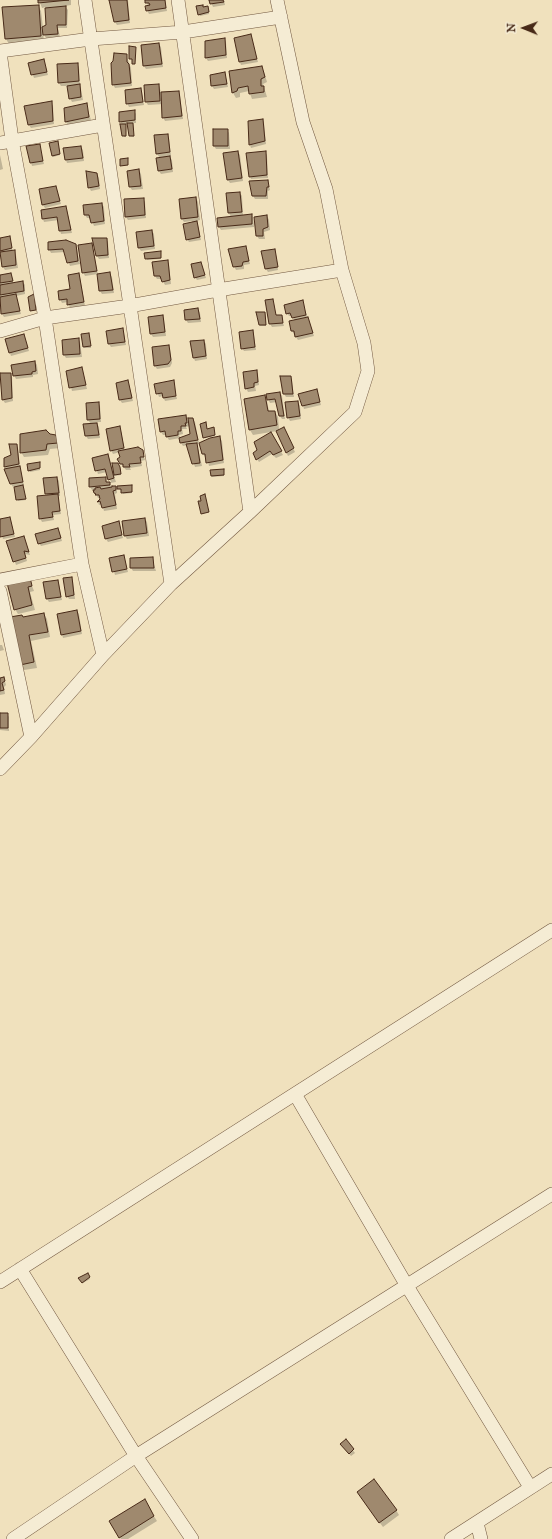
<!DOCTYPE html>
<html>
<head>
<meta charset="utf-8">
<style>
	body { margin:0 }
	#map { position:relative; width:552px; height:1539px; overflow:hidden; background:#f0e1bd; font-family:"IM FELL Great Primer",serif }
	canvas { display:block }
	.north { position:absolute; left:504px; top:8px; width:40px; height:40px; -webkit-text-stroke:3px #f5ecd4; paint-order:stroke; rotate:271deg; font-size:11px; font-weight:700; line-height:16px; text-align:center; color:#482a18 }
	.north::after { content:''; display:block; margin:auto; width:14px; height:18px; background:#482a18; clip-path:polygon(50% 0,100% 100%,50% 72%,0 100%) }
</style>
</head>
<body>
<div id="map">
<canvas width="552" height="1539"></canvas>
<div class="north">N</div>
</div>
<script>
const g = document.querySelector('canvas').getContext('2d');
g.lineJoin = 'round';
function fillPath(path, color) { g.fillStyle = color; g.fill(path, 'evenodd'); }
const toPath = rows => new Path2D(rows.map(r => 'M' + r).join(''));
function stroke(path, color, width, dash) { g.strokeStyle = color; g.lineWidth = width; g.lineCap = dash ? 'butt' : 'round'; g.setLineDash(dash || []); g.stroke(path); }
fillPath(toPath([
	[39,0,71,0,71,5,65,6,68,10,67,28,58,28,60,37,46,38,43,33,44,41,9,44,6,39,3,8,38,6,41,11,43,28,47,25,46,7,42,8],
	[114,0,128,0,130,23,117,25,115,22],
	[146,0,165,0,167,11,149,14,147,10,148,6],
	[210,0,224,0,225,5,213,7],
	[203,7,208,9,209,14,200,16,199,14],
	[250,35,258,62,241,65,240,62],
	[225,39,226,42,227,58,208,61,206,58,206,42],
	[159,44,161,47,163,67,146,69,144,66],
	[126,55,131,68,132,86,115,88,113,84],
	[44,61,48,75,34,78,29,64],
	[77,64,79,67,80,85,79,85,81,89,83,100,72,102,70,98,68,86,61,86,59,83,58,65],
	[261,67,264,72,267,82,263,84,267,97,252,99,249,91,240,93,240,97,236,98,233,93,230,72],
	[225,73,228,87,214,89,212,86,211,75],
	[159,85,161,93,178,92,180,95,183,119,165,121,163,117,163,104,148,105,146,102],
	[140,89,142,92,144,105,129,107,127,103],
	[51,103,53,106,54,124,31,128,29,125,26,107],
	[86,104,91,120,68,125,66,122],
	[134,111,136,114,136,123,132,123,134,137,130,136,128,124,125,124,126,137,124,137,122,125,120,121],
	[263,120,264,123,266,144,251,148,250,145],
	[227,130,229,133,230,149,216,149,214,146],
	[167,135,169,138,171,156,169,156,172,160,173,172,161,174,159,171,157,159,160,158,157,154],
	[58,144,60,155,53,157,53,156],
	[39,145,44,164,32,166,27,147],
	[81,147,83,150,84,161,67,163,66,160,64,149],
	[238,152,240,155,243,181,230,183,228,180],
	[265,152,267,155,268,178,251,179,250,176],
	[0,155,3,169,0,170],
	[139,170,141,174,143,189,132,190,130,187],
	[97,174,99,178,100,189,91,191,89,187],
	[268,181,270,190,268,191,268,199,255,199,253,196],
	[56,187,61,204,45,208,43,205],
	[240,193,242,196,243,216,252,215,253,218,254,227,221,230,219,227,218,219,231,217,229,213,227,194],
	[196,198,198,202,200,220,196,221,198,225,201,240,189,242,187,239,192,221,184,222,182,219,180,200],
	[143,199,145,202,146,218,128,220,126,217],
	[102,204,104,207,105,224,94,226,91,218,87,218,85,215],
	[65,207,67,210,72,233,61,234,60,230,59,220,44,222,43,219],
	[267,216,269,220,270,230,264,232,265,239,259,239,257,236,255,218],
	[152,231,154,234,155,249,141,251,139,248,137,233],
	[9,238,13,252,16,255,18,268,5,270,3,267,2,254,0,254,0,239],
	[106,239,108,242,109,258,99,259,97,256],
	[91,244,93,248,98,275,110,274,112,277,114,293,102,294,100,291,98,274,85,276,83,272],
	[75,245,77,249,80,264,70,266,65,252,51,253,49,249],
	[246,247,250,264,244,265,244,269,236,270,234,266],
	[274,250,278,270,268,272,266,269],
	[146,253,161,253,161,259,147,260],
	[167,261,169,264,171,284,165,285,162,279,157,279,155,276],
	[201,263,206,278,197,280,195,277],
	[79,274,80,277,85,306,70,308,68,302,62,303,60,299,71,290],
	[0,276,12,277,13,283,23,282,25,285,25,294,16,296,21,314,4,317,2,314,0,299],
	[272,300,276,316,281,316,284,326,272,327,270,324,266,301],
	[302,301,314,336,298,340,292,331,290,322,295,321,292,316,289,316,287,313],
	[198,309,200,313,201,322,188,323,186,320,185,311],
	[257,313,265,314,266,326,260,326],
	[162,316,164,319,166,336,153,337,151,334,149,318],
	[122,329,124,333,126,345,111,347,109,344,107,332],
	[253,331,254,335,256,350,244,351,242,348],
	[24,335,29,351,11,356,6,340],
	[89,335,91,348,84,348,84,347],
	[78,339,80,342,82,357,66,358,64,355],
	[204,341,206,344,207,359,195,361,194,358],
	[168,346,170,349,172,363,170,367,157,369,155,366],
	[35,362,37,365,38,374,33,375,33,377,16,379,14,375],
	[82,368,87,389,72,391,67,371],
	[256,371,258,374,259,385,255,386,256,391,248,392,246,388],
	[10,374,12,377,13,401,5,403,3,400],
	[281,377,290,377,292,380,294,397,286,397,284,394],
	[128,382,133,401,122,403,120,400],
	[173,382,177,399,165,401,163,396,159,397,155,385],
	[317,391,321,405,304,409,300,395],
	[280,393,282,396,285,419,282,419,280,416,277,402,270,403,268,399],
	[264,396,267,401,269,412,275,412,278,417,279,430,285,432,295,452,288,456,277,431,253,435,250,430],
	[298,402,300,406,301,419,290,421,288,417],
	[98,403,100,406,101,422,96,422,99,427,100,438,88,439,86,436,85,425,91,424,88,420],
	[186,416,190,424,193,419,195,422,199,443,196,443,198,448,202,466,195,467,188,445,183,446,181,443,191,434,190,426,186,427,187,429,182,429,183,434,179,435,180,438,169,440,166,435,163,435,161,432],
	[206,424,207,430,214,430,215,436,205,438],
	[119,427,121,431,125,451,142,451,145,460,141,461,142,466,130,468,131,470,126,470,118,460,121,458,120,452,113,454,111,450],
	[271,434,283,455,276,458,272,454,259,462,254,454],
	[49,435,59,441,60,448,50,449,48,455,24,457,21,452],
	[220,438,222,441,224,463,209,466,207,457,205,457,203,454],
	[16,445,18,448,20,467,24,485,23,485,26,500,18,501,15,487,13,487,11,484,5,467,12,456],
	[108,455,113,470,117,464,121,469,121,475,114,476,116,482,110,483,111,487,115,487,117,490,117,493,115,494,117,509,104,511,102,504,99,505,98,502,102,498,98,498,94,490,92,490,90,487,105,478,107,483,111,482,107,472,98,474,93,459],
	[40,464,40,470,30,472,28,465],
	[224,472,224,476,212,477,212,475],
	[57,478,59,481,60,496,58,496,61,514,53,515,54,520,42,522,40,518,47,496,44,479],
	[132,487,132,493,123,494,122,490,118,489],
	[10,518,15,537,3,539,0,530,0,520],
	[145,519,147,522,149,536,127,539,125,536],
	[118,523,123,538,108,542,106,539],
	[58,529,62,541,41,546,39,543],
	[25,540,30,555,25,554,27,561,16,565,8,542],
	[124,556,128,572,115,575,110,558],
	[152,558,156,571,133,571,131,568],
	[29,578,34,591,30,592,35,610,18,614,15,609],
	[71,578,73,581,75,599,69,599,67,596],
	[57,581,59,584,62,600,49,602,47,599,44,583],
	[77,611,79,614,82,634,63,638,62,634],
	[44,614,47,619,50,637,31,641,37,668,24,670,21,665,23,618],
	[0,645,2,645,4,650,0,651],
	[4,678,6,685,4,687,5,694,0,695,0,679],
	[0,714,7,714,9,717,9,731,0,730],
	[88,1274,90,1279,83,1283,79,1279],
	[346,1441,355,1453,351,1456,343,1447],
	[361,1498,396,1510,399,1515,383,1527],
	[144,1501,157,1521,128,1539,121,1539,110,1522]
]), '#0003');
const building = toPath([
	[38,0,69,0,38,3,38,0],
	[109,0,127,0,129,20,114,22,109,0],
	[145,0,165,0,166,8,146,11,145,6,150,5,149,3,145,3,145,0],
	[209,0,223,0,224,2,210,4,209,0],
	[39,5,41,36,5,39,2,7,39,5],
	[203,5,203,7,208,6,209,12,198,15,196,6,203,5],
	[66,6,66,25,57,25,58,34,43,35,42,27,46,25,45,8,66,6],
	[251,34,257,59,239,62,234,38,251,34],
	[225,38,226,55,205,58,205,41,225,38],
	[159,43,162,64,143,66,141,45,159,43],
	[129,46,136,47,135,64,132,64,132,59,129,59,129,46],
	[114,53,127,54,127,62,129,64,131,83,112,85,111,63,113,61,114,53],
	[44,59,47,72,31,75,28,63,44,59],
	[78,63,79,81,58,83,57,64,78,63],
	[262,66,265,77,261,79,261,86,264,86,264,92,249,94,248,86,238,88,237,91,232,93,229,71,262,66],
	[225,72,227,84,211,86,210,75,225,72],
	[80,84,81,97,69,99,67,86,80,84],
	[159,84,160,101,145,102,144,85,159,84],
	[141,88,143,102,126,104,125,90,141,88],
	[179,91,182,116,162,118,161,92,179,91],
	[52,101,53,121,28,125,24,106,52,101],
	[87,103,89,117,65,122,64,108,87,103],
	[135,110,135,120,119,122,119,112,135,110],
	[263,119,265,141,249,145,248,121,263,119],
	[127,123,133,123,134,136,129,136,127,123],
	[120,124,126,124,126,136,122,136,120,124],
	[213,129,228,129,228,146,213,146,213,129],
	[168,134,170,152,156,154,154,135,168,134],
	[58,141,60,154,52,156,49,143,58,141],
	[40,144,43,161,30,163,26,146,40,144],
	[81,146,83,158,65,160,63,148,81,146],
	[238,151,242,178,227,180,223,153,238,151],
	[266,151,267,175,249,177,246,153,266,151],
	[170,156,172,169,158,171,156,158,170,156],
	[128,158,128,165,120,166,120,159,128,158],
	[139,169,141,186,129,187,127,171,139,169],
	[86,171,97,173,99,186,88,188,86,171],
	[268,180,269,187,267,187,266,196,252,196,249,181,268,180],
	[56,186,60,201,42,205,39,189,56,186],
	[240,192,242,212,228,213,226,193,240,192],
	[196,197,198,217,181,219,179,199,196,197],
	[144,198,145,215,125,217,124,199,144,198],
	[102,203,104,221,91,223,89,215,84,215,83,205,102,203],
	[66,206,71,230,59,231,57,217,42,219,41,210,66,206],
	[252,214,252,224,218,227,217,218,252,214],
	[267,215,268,227,263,229,263,236,256,236,254,217,267,215],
	[197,221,200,237,186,240,183,224,197,221],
	[152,230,154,246,138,248,136,232,152,230],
	[10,236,12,248,0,251,0,238,10,236],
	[92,238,107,238,108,255,96,256,92,238],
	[66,240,76,244,78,261,67,263,63,249,48,250,48,242,66,240],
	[92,243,97,271,82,273,78,245,92,243],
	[246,246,249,261,243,262,242,266,233,267,228,249,246,246],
	[275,249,278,267,265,269,261,251,275,249],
	[15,250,16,265,2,267,0,252,15,250],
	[161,251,161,258,145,259,144,253,161,251],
	[168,260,170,280,162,282,160,276,154,276,152,262,168,260],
	[201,262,205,275,194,278,191,264,201,262],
	[110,272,113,290,99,291,97,274,110,272],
	[11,273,13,281,0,283,0,275,11,273],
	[79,273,84,302,67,305,67,299,59,300,58,291,70,289,68,275,79,273],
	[23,281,24,291,0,295,0,285,23,281],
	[16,294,20,311,1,314,0,297,16,294],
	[34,294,36,310,30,311,28,297,34,294],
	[273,299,276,315,282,315,283,323,269,324,265,300,273,299],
	[303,300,306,315,292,318,290,313,286,314,284,305,303,300],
	[198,308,200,319,185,320,184,310,198,308],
	[256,312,265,312,266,325,259,325,256,312],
	[163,315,165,332,150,334,148,317,163,315],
	[308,317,313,333,295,337,294,331,291,331,289,321,308,317],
	[123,328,125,342,108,344,106,331,123,328],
	[253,330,255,347,241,349,239,332,253,330],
	[89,333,91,346,83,347,81,334,89,333],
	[24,334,28,348,9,353,5,339,24,334],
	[79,338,80,354,63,355,62,340,79,338],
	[204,340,206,356,193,358,190,341,204,340],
	[169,345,171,360,168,364,154,366,152,347,169,345],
	[35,361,36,371,32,372,32,374,13,376,11,365,35,361],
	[82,367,86,385,69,388,66,371,82,367],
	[257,370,258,382,254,383,254,387,245,389,243,372,257,370],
	[0,373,11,373,12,398,2,400,0,373],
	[280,376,291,376,293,394,283,394,280,376],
	[128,380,132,398,119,400,116,383,128,380],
	[174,380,176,396,163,398,162,393,156,394,154,384,174,380],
	[317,389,320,402,302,406,298,394,317,389],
	[280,392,284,416,279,416,275,399,267,400,266,394,280,392],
	[265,395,268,411,275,411,277,425,249,430,244,399,265,395],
	[298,401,300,416,287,418,285,402,298,401],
	[99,402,100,419,87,420,86,403,99,402],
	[186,415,187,423,185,423,186,426,181,426,181,431,178,431,178,435,166,437,165,431,160,432,158,419,186,415],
	[188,418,193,418,198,440,180,443,179,438,190,434,188,418],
	[206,422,207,429,214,427,215,435,203,438,200,424,206,422],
	[97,423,99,435,85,436,83,424,97,423],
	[120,426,124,448,110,451,106,429,120,426],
	[284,427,294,448,286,453,276,431,284,427],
	[46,430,50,434,56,435,58,443,47,444,46,450,20,453,20,434,46,430],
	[271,432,282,451,273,455,270,451,256,460,253,453,257,450,254,442,271,432],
	[220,436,223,460,206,463,205,454,202,454,199,443,210,438,220,436],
	[197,443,200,463,192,464,186,444,197,443],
	[9,444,17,444,19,464,4,467,4,458,11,455,9,444],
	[138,447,143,450,144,457,140,457,141,463,129,464,130,467,123,467,123,464,120,464,117,459,120,457,118,451,138,447],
	[108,454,114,478,108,480,105,469,95,471,92,458,108,454],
	[40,462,40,468,28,471,27,464,40,462],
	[112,463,118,463,120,467,121,474,114,475,112,463],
	[20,466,23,482,10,484,4,469,20,466],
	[224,469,224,475,211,476,210,470,224,469],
	[57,477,59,493,45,494,43,478,57,477],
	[106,477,106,482,110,482,110,485,89,487,89,478,106,477],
	[23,485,26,499,16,500,14,487,23,485],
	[132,485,132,492,121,493,121,489,117,489,117,486,132,485],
	[112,486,116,486,116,490,113,491,116,505,102,508,100,501,97,502,100,499,99,495,95,495,96,494,94,493,93,490,95,490,95,488,100,487,101,489,112,487,112,486],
	[58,494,60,511,52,512,53,517,39,519,37,496,58,494],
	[205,494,209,512,201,514,198,501,201,501,200,496,205,494],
	[10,517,14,534,0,537,0,519,10,517],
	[145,518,147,533,124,536,122,521,145,518],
	[119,521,122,535,105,539,102,526,119,521],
	[58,528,61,538,38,544,35,534,58,528],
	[24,536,29,552,24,551,26,558,13,562,6,541,24,536],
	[124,555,127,569,112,572,109,558,124,555],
	[153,557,154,568,130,568,130,558,153,557],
	[30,577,32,586,28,587,32,605,14,610,7,583,30,577],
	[72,577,74,595,66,597,63,578,72,577],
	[58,580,61,597,46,599,43,582,58,580],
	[77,610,81,631,61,635,57,614,77,610],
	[44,613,48,632,29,635,34,662,20,665,10,617,22,615,23,617,44,613],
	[4,677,5,681,2,683,4,690,0,691,0,678,4,677],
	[0,713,8,713,8,728,0,728,0,713],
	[88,1273,90,1277,82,1283,78,1278,88,1273],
	[346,1439,354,1449,349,1454,340,1444,346,1439],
	[374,1479,397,1510,379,1523,357,1492,374,1479],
	[145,1499,154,1516,119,1538,109,1521,145,1499]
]);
fillPath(building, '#9f896e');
stroke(building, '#482a18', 1);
const street = toPath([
	[85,0,171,584],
	[178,0,250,512],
	[0,51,91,39,183,32,281,17],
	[0,52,12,140,45,318,82,564,103,655],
	[0,143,103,125],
	[0,331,45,318,129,306,218,290,342,270],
	[0,580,82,564],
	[0,591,31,737],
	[0,769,31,737,103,655,171,584,250,512,355,412,368,371,364,343,342,270,326,189,303,122,277,0],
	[295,1094,407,1286,530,1487],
	[20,1269,136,1456,192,1539],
	[0,1282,552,930],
	[477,1523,481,1539],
	[13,1539,136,1456,552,1194],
	[451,1539,552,1474]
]);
stroke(street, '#725841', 14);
stroke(street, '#f5ecd4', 13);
</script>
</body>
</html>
